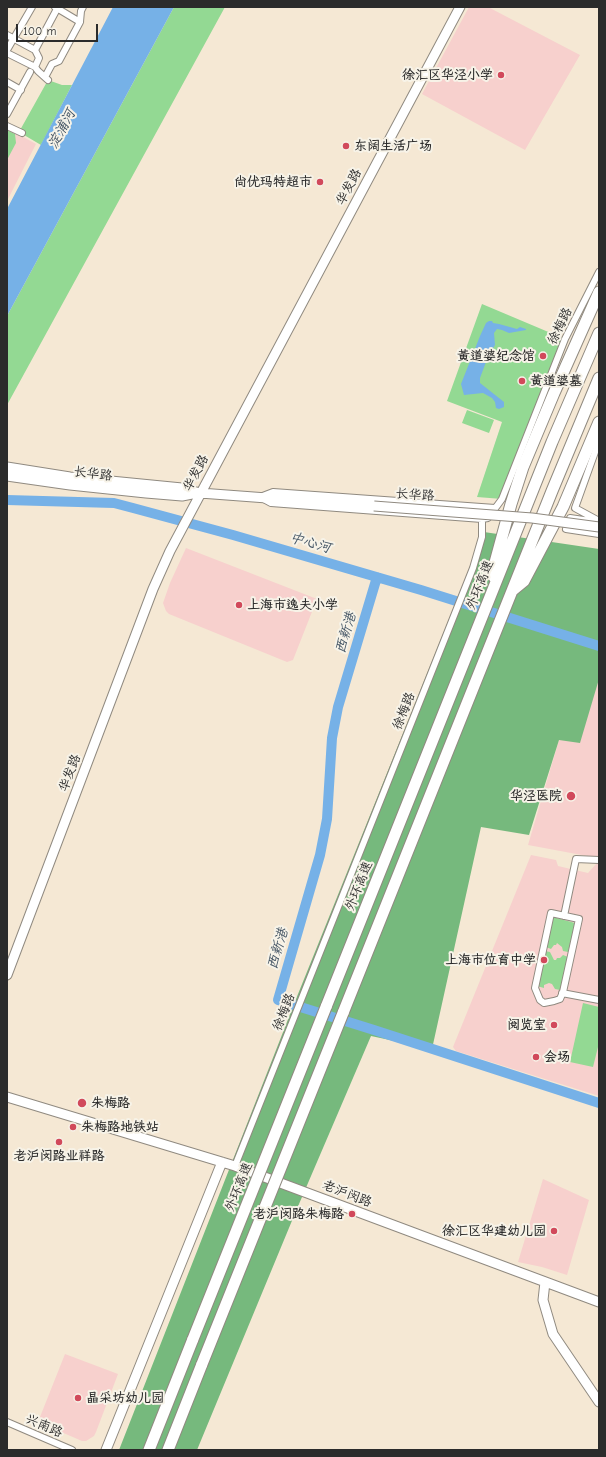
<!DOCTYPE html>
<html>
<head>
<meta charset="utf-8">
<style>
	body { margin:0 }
	#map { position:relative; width:606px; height:1457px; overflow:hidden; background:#f5e8d4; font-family:"Comic Neue",sans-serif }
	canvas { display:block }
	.frame { position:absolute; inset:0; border:8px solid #2b2b2b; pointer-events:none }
	.scale { position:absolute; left:16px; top:24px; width:82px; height:18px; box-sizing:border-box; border:2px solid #2b2b2b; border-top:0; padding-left:5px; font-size:12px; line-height:14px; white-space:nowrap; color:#2b2b2b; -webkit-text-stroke:3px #f7f3e8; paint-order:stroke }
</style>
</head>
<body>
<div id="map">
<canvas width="606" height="1457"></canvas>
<div class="frame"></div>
<div class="scale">100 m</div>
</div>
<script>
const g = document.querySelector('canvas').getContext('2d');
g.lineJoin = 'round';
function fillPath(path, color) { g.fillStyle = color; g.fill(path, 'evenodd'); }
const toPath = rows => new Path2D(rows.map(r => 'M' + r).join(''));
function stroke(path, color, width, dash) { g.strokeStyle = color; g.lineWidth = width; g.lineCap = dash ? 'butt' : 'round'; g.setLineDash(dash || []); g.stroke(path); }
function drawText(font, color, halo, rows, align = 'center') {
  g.font = font + ' "Comic Neue","LXGW WenKai TC",sans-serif'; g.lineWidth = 4; g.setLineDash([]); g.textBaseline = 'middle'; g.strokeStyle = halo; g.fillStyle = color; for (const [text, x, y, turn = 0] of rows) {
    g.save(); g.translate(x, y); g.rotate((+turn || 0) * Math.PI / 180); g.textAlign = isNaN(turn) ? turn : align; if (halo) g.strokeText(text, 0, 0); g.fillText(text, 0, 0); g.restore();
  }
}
fillPath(toPath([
	[469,7,488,7,580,55,525,150,422,94],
	[7,128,36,144,7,201],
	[186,548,317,599,293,660,287,662,169,614,166,611,163,603,170,583],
	[599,676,598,858,528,845,559,740],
	[531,855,556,860,558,866,588,873,597,863,599,863,599,1096,456,1051,453,1047],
	[543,1179,589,1200,567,1275,542,1267,518,1262],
	[65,1354,118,1374,96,1432,94,1436,86,1441,82,1441,38,1422]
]), '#f7d0cd');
fillPath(toPath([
	[174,7,225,7,7,405,7,316],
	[48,80,62,85,72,85,41,145,19,132],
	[7,130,15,134,16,143,7,160],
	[482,304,565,339,502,499,477,497,502,422,447,401],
	[467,410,494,420,489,433,462,423],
	[553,917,575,923,568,952,563,951,562,947,557,943,556,945,554,945,551,949,546,947],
	[545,951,550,952,554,960,556,960,557,958,560,958,563,955,568,957,560,990,555,989,552,984,549,983,544,985,544,988,537,986],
	[583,1003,599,1007,599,1043,593,1067,570,1062]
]), '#93d993');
fillPath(toPath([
	[484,532,599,549,599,679,580,743,559,740,529,835,481,827,432,1049,371,1036,296,1211,197,1450,119,1450,296,999]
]), '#76b97d');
fillPath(toPath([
	[113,7,174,7,7,316,7,209],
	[489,321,492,321,493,323,499,324,517,329,520,327,526,329,526,330,509,333,502,330,497,329,494,333,495,345,489,354,480,378,480,383,504,402,504,407,499,409,496,408,495,402,492,398,483,393,464,395,461,384,480,336,486,323]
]), '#76b1e7');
stroke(toPath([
	[7,500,114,503,133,508,233,535,421,590,599,646],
	[377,577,338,707,332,738,327,819,320,855,278,1000,374,1030,599,1103]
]), '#76b1e7', 10);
const street = toPath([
	[55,7,80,22],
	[7,35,35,50],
	[7,50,32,7],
	[7,53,35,67,38,71,48,80],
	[35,67,39,58,35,50,58,7],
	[45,77,52,64,59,61,80,22,81,11,83,7],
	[7,82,21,90],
	[7,114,30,72],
	[7,126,22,133],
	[599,441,575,508,599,521],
	[495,508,273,492,260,497,271,503,482,519,488,518,502,499,565,339,599,272],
	[597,522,570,518,566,529,599,534],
	[551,913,579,919,563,992,560,999,554,1001,544,1003,540,1000,535,988,551,913],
	[564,916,576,859,599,860],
	[562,993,599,1000],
	[235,1166,473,568,482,537,482,519],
	[7,1422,72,1450]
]);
const secondary = toPath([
	[7,467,70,477,182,488,200,493,374,506],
	[7,476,70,485,146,493,182,496,197,493],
	[7,975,153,589,170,551,460,7],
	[7,1097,235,1166,599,1302],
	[545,1282,543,1300,553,1334,599,1402],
	[106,1450,222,1162]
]);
const highway = toPath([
	[494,577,493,570,511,504,523,467,554,393,599,292],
	[513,590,524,581,563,507,599,422],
	[326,1007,552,442,599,333],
	[343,1013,552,491,599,378],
	[149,1450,193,1339],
	[168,1450,202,1364]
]);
stroke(street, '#908a80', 8);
stroke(secondary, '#908a80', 11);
stroke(highway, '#908a80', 13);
stroke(street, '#fff', 6);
stroke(secondary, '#fff', 9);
stroke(highway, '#fff', 11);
const secondaryBridge = toPath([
	[374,506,532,518,599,527]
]);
const highwayBridge = toPath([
	[193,1339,326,1007],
	[202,1364,343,1013]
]);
stroke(secondaryBridge, '#908a80', 11, []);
stroke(highwayBridge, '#908a80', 13, []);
stroke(secondaryBridge, '#fff', 9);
stroke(highwayBridge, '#fff', 11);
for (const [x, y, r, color] of [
	[501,75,4,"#d1495b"],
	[346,146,4,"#d1495b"],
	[320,182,4,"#d1495b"],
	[543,356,4,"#d1495b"],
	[522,381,4,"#d1495b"],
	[239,605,4,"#d1495b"],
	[571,796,5,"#d1495b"],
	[544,960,4,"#d1495b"],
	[554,1025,4,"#d1495b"],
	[536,1057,4,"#d1495b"],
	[82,1103,5,"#d1495b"],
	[73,1127,4,"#d1495b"],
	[59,1142,4,"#d1495b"],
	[352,1214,4,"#d1495b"],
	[554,1231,4,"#d1495b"],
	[78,1398,4,"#d1495b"]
]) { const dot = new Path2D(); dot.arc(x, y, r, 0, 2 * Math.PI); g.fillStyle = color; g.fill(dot); stroke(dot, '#f7f3e8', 1.5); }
drawText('bold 13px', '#2b2b2b', '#f7f3e8', [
	["徐汇区华泾小学",493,75],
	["东阔生活广场",354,146,"left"],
	["尚优玛特超市",312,182],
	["黄道婆纪念馆",535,356],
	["黄道婆墓",530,381,"left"],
	["上海市逸夫小学",247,605,"left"],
	["华泾医院",562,796],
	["上海市位育中学",536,960],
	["阅览室",546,1025],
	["会场",544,1057,"left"],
	["朱梅路",91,1103,"left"],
	["朱梅路地铁站",81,1127,"left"],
	["老沪闵路业祥路",59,1156,"center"],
	["老沪闵路朱梅路",344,1214],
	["徐汇区华建幼儿园",546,1231],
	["晶采坊幼儿园",86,1398,"left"]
], 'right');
drawText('13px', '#2b2b2b', '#f7f3e8', [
	["华发路",349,187,-62],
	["徐梅路",560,326,-64],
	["华发路",196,473,-62],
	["长华路",93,474,7],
	["长华路",415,495,4],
	["外环高速",480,585,-68],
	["徐梅路",404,711,-68],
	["华发路",70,773,-69],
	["外环高速",359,886,-68],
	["徐梅路",284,1012,-68],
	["外环高速",239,1187,-68],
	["老沪闵路",347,1194,21],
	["兴南路",44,1426,23]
]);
drawText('italic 14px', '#425363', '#f7f3e8', [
	["淀浦河",62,129,-62],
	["中心河",310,543,16],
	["西新港",346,633,-74],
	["西新港",278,949,-74]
]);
</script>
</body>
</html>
